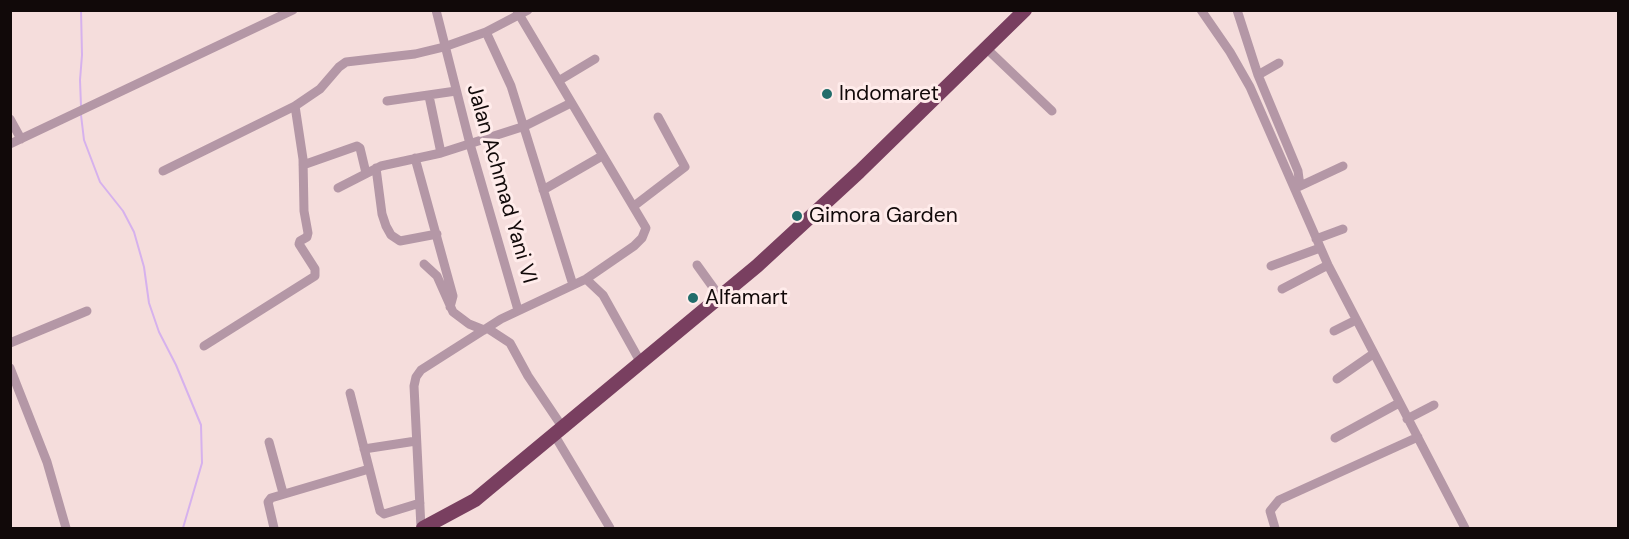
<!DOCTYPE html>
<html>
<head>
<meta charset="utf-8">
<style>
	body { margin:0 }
	#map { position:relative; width:1629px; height:539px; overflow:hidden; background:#f5dddc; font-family:"DM Sans",sans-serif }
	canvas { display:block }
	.frame { position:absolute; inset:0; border:12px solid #110909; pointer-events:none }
</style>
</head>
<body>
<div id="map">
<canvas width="1629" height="539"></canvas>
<div class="frame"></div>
</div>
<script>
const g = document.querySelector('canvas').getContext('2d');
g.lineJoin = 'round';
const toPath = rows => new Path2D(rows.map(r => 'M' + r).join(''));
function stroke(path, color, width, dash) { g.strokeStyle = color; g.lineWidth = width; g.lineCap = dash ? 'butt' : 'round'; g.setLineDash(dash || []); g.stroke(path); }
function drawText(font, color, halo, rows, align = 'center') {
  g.font = font + ' "DM Sans",sans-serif'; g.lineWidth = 6; g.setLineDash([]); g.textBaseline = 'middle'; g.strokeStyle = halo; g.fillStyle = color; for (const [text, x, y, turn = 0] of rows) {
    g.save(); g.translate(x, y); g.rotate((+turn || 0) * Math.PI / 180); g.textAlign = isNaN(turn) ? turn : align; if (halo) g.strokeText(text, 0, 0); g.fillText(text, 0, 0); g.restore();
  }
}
stroke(toPath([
	[81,106,80,80,82,55,81,10],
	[81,115,84,140,100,182,123,211,134,232,144,267,149,303,159,332,176,365,201,425,202,463,183,528]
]), '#d6b1ed', 2);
stroke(toPath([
	[436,10,470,144,518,310],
	[1201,10,1230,52,1250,87,1328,265,1465,528],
	[1237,10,1258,75,1298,171,1300,186],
	[517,11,646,228,642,238,634,246,586,279],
	[486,32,511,86,573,285],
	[986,48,1052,111],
	[1258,75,1279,63],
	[560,80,595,59],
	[429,96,441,153],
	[387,101,456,91],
	[10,119,21,139],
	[10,144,293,10],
	[415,158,453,296,450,307],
	[303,165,357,146,360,148,366,173],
	[376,168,382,214,386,226,391,235,400,241,437,234],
	[163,171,295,106,320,89,339,67,346,62,415,54,444,47,486,32,528,10],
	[338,188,381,166,441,153,525,126,571,103],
	[1296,188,1343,166],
	[543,190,602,156],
	[634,206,685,167,658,117],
	[1316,239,1343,229],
	[424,264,437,276,453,312,469,324,484,330],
	[697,265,720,297],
	[1271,266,1320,248],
	[1282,289,1328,265],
	[487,328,510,343,528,376,563,428],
	[1334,331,1356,320],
	[10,343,87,311],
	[204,346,315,276,315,269,299,244,300,241,307,237,308,233,304,211,303,159,295,106],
	[10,368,47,462,66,528],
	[1337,379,1373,354],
	[350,393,380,511,384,514,420,503],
	[1407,419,1434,405],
	[555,436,610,528],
	[1335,438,1399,403],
	[269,442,283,493],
	[364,449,416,441],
	[274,528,268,502,271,498,369,469],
	[421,528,414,386,416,377,421,370,501,319,586,279,603,295,641,363],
	[1275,528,1270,511,1279,500,1418,437]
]), '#b497a6', 9);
stroke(toPath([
	[423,528,475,500,487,490,757,266,859,172,1025,10]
]), '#793f60', 14);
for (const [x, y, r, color] of [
	[827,94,6,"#226d6b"],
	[797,216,6,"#226d6b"],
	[693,298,6,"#226d6b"]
]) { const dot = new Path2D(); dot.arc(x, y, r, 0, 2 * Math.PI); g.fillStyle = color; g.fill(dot); stroke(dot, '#ffeceb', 2); }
drawText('21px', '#110909', '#ffeceb', [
	["Indomaret",839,94],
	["Gimora Garden",809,216],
	["Alfamart",705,298]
], 'left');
drawText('21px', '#110909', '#ffeceb', [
	["Jalan Achmad Yani VI",501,184,74]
]);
</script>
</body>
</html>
